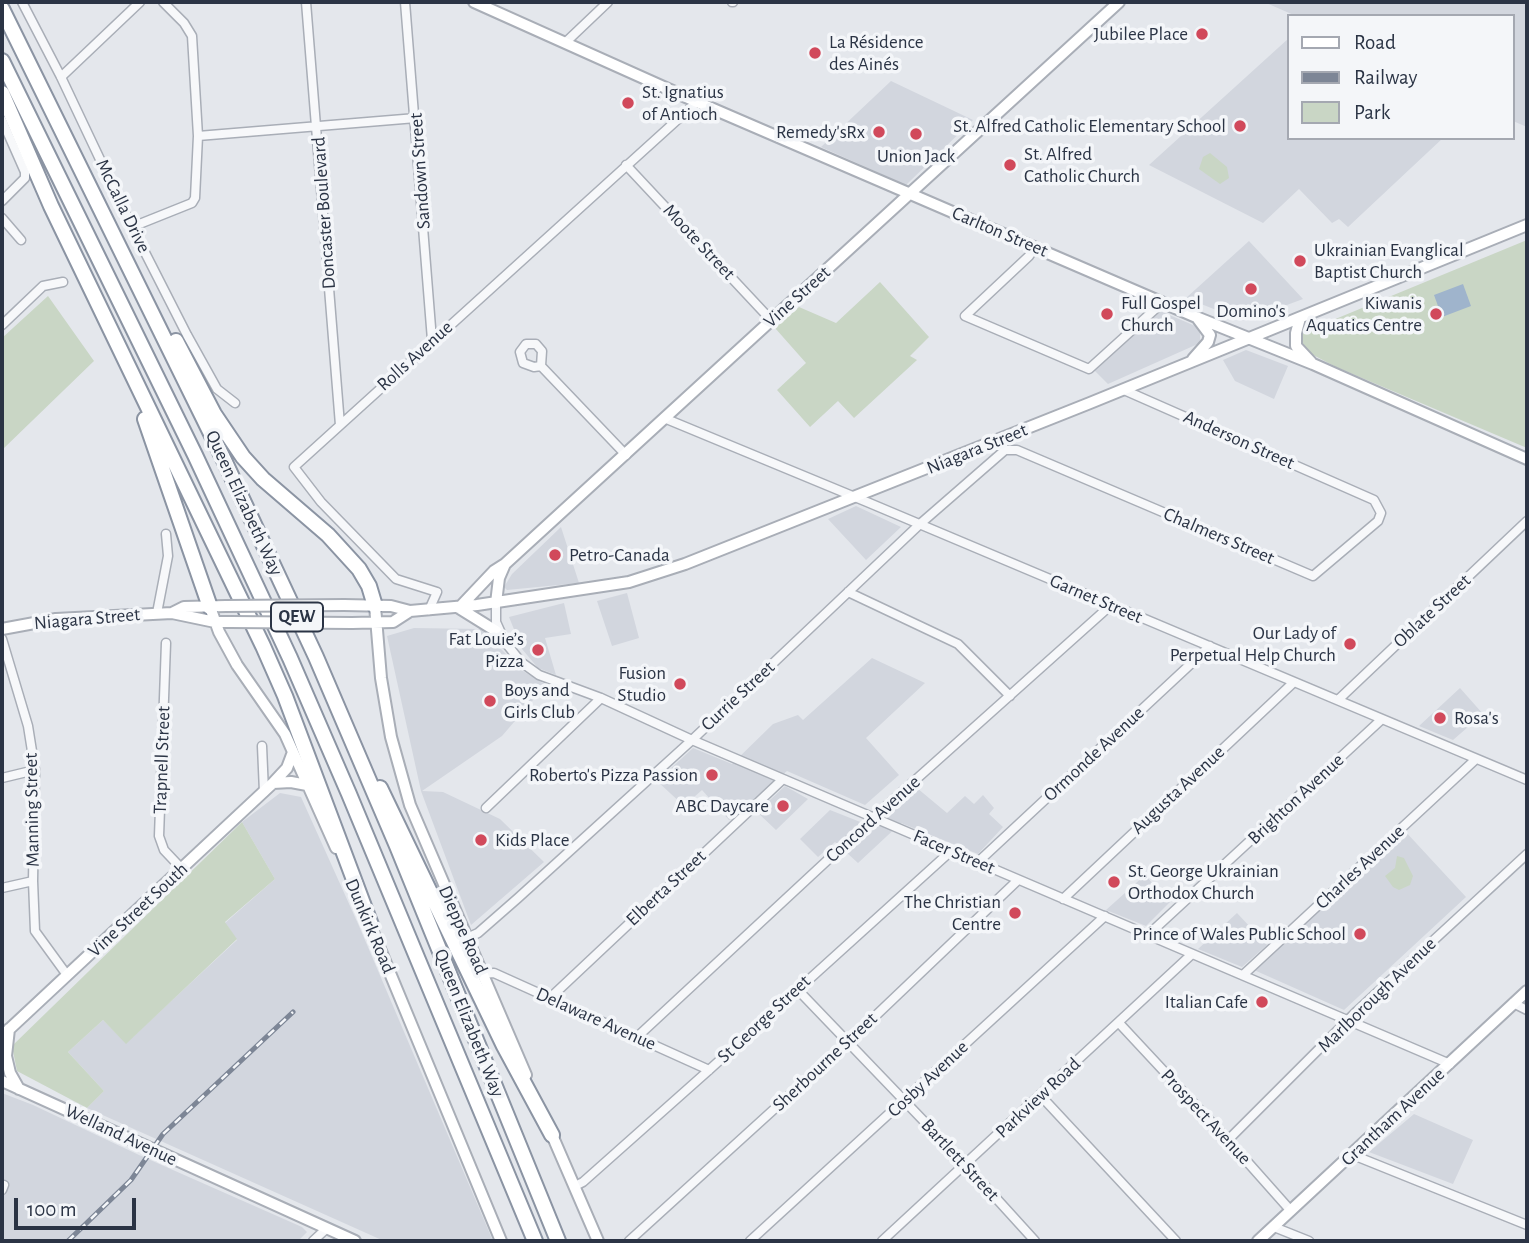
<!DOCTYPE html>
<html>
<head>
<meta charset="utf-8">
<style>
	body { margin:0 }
	#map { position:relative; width:1529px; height:1243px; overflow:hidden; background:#e4e7ec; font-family:"Alegreya Sans",sans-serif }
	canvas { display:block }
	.frame { position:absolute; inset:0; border:4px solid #2b3445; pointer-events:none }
	.legend { position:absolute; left:1287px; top:14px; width:228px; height:126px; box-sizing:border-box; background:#f4f6f9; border:2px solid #a4a8b1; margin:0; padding:9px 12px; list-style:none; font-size:21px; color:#2b3445 }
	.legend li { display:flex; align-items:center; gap:14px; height:35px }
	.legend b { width:35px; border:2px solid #a4a8b1 }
	.scale { position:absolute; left:14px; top:1198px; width:122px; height:32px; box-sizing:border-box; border:4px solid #2b3445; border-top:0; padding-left:9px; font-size:21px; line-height:24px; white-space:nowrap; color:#2b3445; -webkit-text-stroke:5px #f4f6f9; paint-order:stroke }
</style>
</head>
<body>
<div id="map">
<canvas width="1529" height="1243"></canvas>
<div class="frame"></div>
<ul class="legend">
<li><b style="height:9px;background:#fff"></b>Road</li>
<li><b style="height:9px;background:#7d8696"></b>Railway</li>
<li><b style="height:19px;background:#c9d6c5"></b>Park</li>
</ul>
<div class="scale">100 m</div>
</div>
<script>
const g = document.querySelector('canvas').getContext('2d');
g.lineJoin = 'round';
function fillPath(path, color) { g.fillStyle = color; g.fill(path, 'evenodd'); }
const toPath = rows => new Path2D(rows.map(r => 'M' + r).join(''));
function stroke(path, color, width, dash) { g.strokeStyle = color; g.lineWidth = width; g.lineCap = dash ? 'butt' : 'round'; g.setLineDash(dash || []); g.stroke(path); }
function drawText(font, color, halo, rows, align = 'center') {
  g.font = font + ' "Alegreya Sans",sans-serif'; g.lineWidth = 7; g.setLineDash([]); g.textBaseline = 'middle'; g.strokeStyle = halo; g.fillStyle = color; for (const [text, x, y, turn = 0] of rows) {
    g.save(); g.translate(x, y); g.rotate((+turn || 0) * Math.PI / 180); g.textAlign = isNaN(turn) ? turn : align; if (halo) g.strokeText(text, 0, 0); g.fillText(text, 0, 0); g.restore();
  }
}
fillPath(toPath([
	[1264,2,1527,2,1527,127,1513,121,1513,16,1296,16],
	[1289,38,1289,138,1443,138,1348,227,1339,219,1332,223,1299,189,1263,223,1149,165],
	[891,81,973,120,906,185,821,147],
	[1249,241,1303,299,1244,321,1186,298],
	[1160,311,1200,328,1200,343,1108,384,1094,370],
	[1246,350,1288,366,1274,399,1235,381,1223,360],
	[856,506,901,527,866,560,828,519],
	[561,527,579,583,507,590,504,587,512,574],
	[627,593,639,638,612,646,597,601],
	[564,603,571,634,545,638,556,675,538,668,522,649,509,617],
	[414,628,481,629,523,671,546,685,502,736,422,791,443,792,500,819,544,862,471,925,421,791,387,636],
	[872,658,925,683,866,738,899,775,865,805,787,771,729,820,702,790,684,806,657,781,693,748,732,764,773,724,798,715,803,720],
	[1460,688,1483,714,1453,740,1419,726],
	[785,786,808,799,776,830,757,812],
	[917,788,947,813,965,796,974,804,983,795,994,808,989,814,1003,827,978,854,901,823,858,863,835,842,818,857,800,839,830,810,873,827],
	[280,793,301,797,359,926,493,1241,384,1241,87,1108,104,1091,68,1052,103,1020,126,1043,237,940,225,923,275,879,242,822],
	[1404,830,1466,897,1344,1010,1254,970],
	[1145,875,1170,902,1146,926,1106,910],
	[1237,913,1267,945,1242,967,1198,949],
	[2,1093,33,1105,139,1155,302,1227,307,1232,298,1241,2,1241],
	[1414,1114,1473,1140,1453,1184,1369,1152]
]), '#d2d6de');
fillPath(toPath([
	[1210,153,1227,167,1229,178,1220,184,1199,169,1203,157],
	[1527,240,1527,448,1336,367,1298,347,1299,334],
	[880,282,929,337,910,356,917,360,854,418,838,401,810,427,777,390,806,363,775,328,799,307,836,323],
	[48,296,94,361,2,450,2,338],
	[242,822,275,879,225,922,237,939,126,1044,103,1020,68,1052,104,1091,87,1108,17,1071,12,1046],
	[1397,856,1404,858,1413,876,1410,885,1399,890,1393,887,1385,876,1395,868]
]), '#c9d6c5');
fillPath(toPath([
	[1463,284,1471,306,1442,317,1434,295]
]), '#9fb4cc');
const street = toPath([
	[22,2,61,77,132,227,187,335,217,389,235,403],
	[306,2,340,425],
	[405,2,432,340],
	[732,2,733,2],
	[566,42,608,2],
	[61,77,140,2],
	[2,120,25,172,25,178,2,201],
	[198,136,416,118],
	[626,165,771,320],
	[2,218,21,240],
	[132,227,192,203,195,198,198,136,192,36,184,23,163,2],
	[1035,247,1029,256,965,316,1089,369,1163,302],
	[2,325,43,286,63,282],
	[541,366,534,367,523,363,520,352,526,344,536,344,542,351,541,366,626,455],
	[664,418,867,502,1527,780],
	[848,592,958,644,1010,696],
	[496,603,496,622,505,642,521,662,539,675,601,698,692,740,1450,1064],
	[429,610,437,592,396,579,321,502,294,467,697,102],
	[157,613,168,556,166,534],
	[2,639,28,726,35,770,33,881,35,931,67,975],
	[166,643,159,836,164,850,182,869],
	[1338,700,1527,521],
	[262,746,264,792],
	[2,778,35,770],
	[486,808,601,698],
	[978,862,1210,646],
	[2,888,33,881],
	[1063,899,1294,682],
	[1148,935,1382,719],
	[467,938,478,933,518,898,692,740,920,524,1005,450,1017,450,1313,576,1378,521,1381,513,1374,500,1124,390],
	[482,974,494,973,709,1070],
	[1243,975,1476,759],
	[797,989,966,1165,1035,1241],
	[550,998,783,779],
	[1513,1003,1527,1010],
	[1119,1023,1228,1140,1291,1211],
	[637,1037,874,817,1111,605],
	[1040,1095,1176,1241],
	[1228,1140,1357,1011,1527,854],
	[1353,1155,1527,1225],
	[575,1186,583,1182,709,1070,951,851],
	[2,1190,4,1185],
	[1274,1227,1309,1241],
	[313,1241,326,1229],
	[629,1241,848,1042,1018,880],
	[750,1241,1105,916],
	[882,1241,1192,954]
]);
const secondary = toPath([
	[474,2,697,102,1196,317,1313,364,1527,459],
	[1300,318,1296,333,1296,346,1311,362],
	[1193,359,1208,342,1210,335,1198,319],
	[496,603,499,578,505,564,1119,2],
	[344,605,391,606,410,611,477,605,629,582,685,564,1090,403,1527,225],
	[375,606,381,678,391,737,410,805,526,1075],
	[210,607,219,632,237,665,285,734,336,848],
	[459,608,494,571,505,564],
	[459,608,496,631,505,642],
	[172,613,215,622,231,622],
	[352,623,393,622,410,611],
	[2,629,56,619,172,613,184,607,226,606],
	[273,783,291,782,307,785],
	[368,920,501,1241],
	[9,1029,6,1056,10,1073,19,1089],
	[2,1036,273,783,287,768,293,752],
	[2,1081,355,1241],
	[549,1128,598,1241],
	[1258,1241,1527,991]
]);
const highway = toPath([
	[2,9,224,460,316,657,397,846,558,1241],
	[2,61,195,455,290,658,349,794,535,1241],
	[2,93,51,206,263,646,285,696,371,925],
	[176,341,214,414,243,457,263,479,328,535,359,569,369,586,375,606],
	[145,419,210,607],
	[380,788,504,1046,552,1135]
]);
stroke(street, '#a9aeb7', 11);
stroke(secondary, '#a9aeb7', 14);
stroke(highway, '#8b94a3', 18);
stroke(street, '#f7f8fa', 8);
stroke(secondary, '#fff', 10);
stroke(highway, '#fff', 14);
const rail = toPath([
	[68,1241,131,1180,163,1134,293,1012]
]);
stroke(rail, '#7d8696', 5);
stroke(rail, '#f4f6f9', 2.5, [8]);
const secondaryBridge = toPath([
	[226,606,344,605],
	[231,622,352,623]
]);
stroke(secondaryBridge, '#a9aeb7', 14, []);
stroke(secondaryBridge, '#fff', 10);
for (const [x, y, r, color] of [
	[1202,34,7,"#d1495b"],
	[815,53,7,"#d1495b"],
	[628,103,7,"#d1495b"],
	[1240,126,7,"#d1495b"],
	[879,132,7,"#d1495b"],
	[916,134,7,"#d1495b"],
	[1010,165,7,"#d1495b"],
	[1300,261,7,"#d1495b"],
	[1251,289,7,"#d1495b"],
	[1107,314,7,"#d1495b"],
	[1436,314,7,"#d1495b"],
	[555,555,7,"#d1495b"],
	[1350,644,7,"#d1495b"],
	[538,650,7,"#d1495b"],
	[680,684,7,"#d1495b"],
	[490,701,7,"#d1495b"],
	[1440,718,7,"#d1495b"],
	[712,775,7,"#d1495b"],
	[783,806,7,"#d1495b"],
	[481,840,7,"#d1495b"],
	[1114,882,7,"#d1495b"],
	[1015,913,7,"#d1495b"],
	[1360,934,7,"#d1495b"],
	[1262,1002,7,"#d1495b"]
]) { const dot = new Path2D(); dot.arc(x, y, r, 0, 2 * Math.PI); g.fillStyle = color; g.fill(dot); stroke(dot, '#f4f6f9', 2.5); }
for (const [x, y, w] of [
	[297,617,52]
]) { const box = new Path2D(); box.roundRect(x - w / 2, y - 14.5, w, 29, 5); g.fillStyle = '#f4f6f9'; g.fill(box); stroke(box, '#2b3445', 2); }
drawText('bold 18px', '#2b3445', null, [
	["QEW",297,617]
]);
drawText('19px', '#2b3445', '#f4f6f9', [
	["Jubilee Place",1188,34],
	["La Résidence",829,42,"left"],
	["des Ainés",829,64,"left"],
	["St. Ignatius",642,92,"left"],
	["of Antioch",642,114,"left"],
	["St. Alfred Catholic Elementary School",1226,126],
	["Remedy'sRx",865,132],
	["St. Alfred",1024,154,"left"],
	["Catholic Church",1024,176,"left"],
	["Union Jack",916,156,"center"],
	["Ukrainian Evanglical",1314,250,"left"],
	["Baptist Church",1314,272,"left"],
	["Full Gospel",1121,303,"left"],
	["Church",1121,325,"left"],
	["Kiwanis",1422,303],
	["Aquatics Centre",1422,325],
	["Domino's",1251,311,"center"],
	["Petro-Canada",569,555,"left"],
	["Our Lady of",1336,633],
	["Perpetual Help Church",1336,655],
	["Fat Louie’s",524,639],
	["Pizza",524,661],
	["Fusion",666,673],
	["Studio",666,695],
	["Boys and",504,690,"left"],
	["Girls Club",504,712,"left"],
	["Rosa's",1454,718,"left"],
	["Roberto's Pizza Passion",698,775],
	["ABC Daycare",769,806],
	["Kids Place",495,840,"left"],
	["St. George Ukrainian",1128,871,"left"],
	["Orthodox Church",1128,893,"left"],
	["The Christian",1001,902],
	["Centre",1001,924],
	["Prince of Wales Public School",1346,934],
	["Italian Cafe",1248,1002]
], 'right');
drawText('19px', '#2b3445', '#f4f6f9', [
	["Sandown Street",420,171,-94],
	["McCalla Drive",123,206,64],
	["Doncaster Boulevard",324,213,-94],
	["Carlton Street",1000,232,23],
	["Moote Street",699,242,47],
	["Vine Street",797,297,-42],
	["Rolls Avenue",415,356,-42],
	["Anderson Street",1239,440,24],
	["Niagara Street",977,449,-22],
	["Queen Elizabeth Way",244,503,65],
	["Chalmers Street",1219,536,23],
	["Garnet Street",1096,599,23],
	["Oblate Street",1432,611,-43],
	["Niagara Street",87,619,-5],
	["Currie Street",738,696,-43],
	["Ormonde Avenue",1094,754,-43],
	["Trapnell Street",162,760,-88],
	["Augusta Avenue",1178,790,-43],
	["Brighton Avenue",1296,799,-43],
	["Manning Street",32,810,-91],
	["Concord Avenue",873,819,-42],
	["Facer Street",954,852,23],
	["Charles Avenue",1360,867,-43],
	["Elberta Street",666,888,-43],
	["Vine Street South",138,910,-43],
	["Dunkirk Road",370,926,67],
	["Dieppe Road",463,930,66],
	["Marlborough Avenue",1377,995,-44],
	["Delaware Avenue",596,1019,24],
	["St George Street",764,1019,-43],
	["Queen Elizabeth Way",469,1023,68],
	["Sherbourne Street",825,1062,-43],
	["Cosby Avenue",928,1079,-43],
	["Parkview Road",1038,1098,-43],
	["Prospect Avenue",1206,1117,47],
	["Grantham Avenue",1393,1117,-43],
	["Welland Avenue",121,1135,25],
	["Bartlett Street",960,1160,47]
]);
</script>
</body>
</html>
